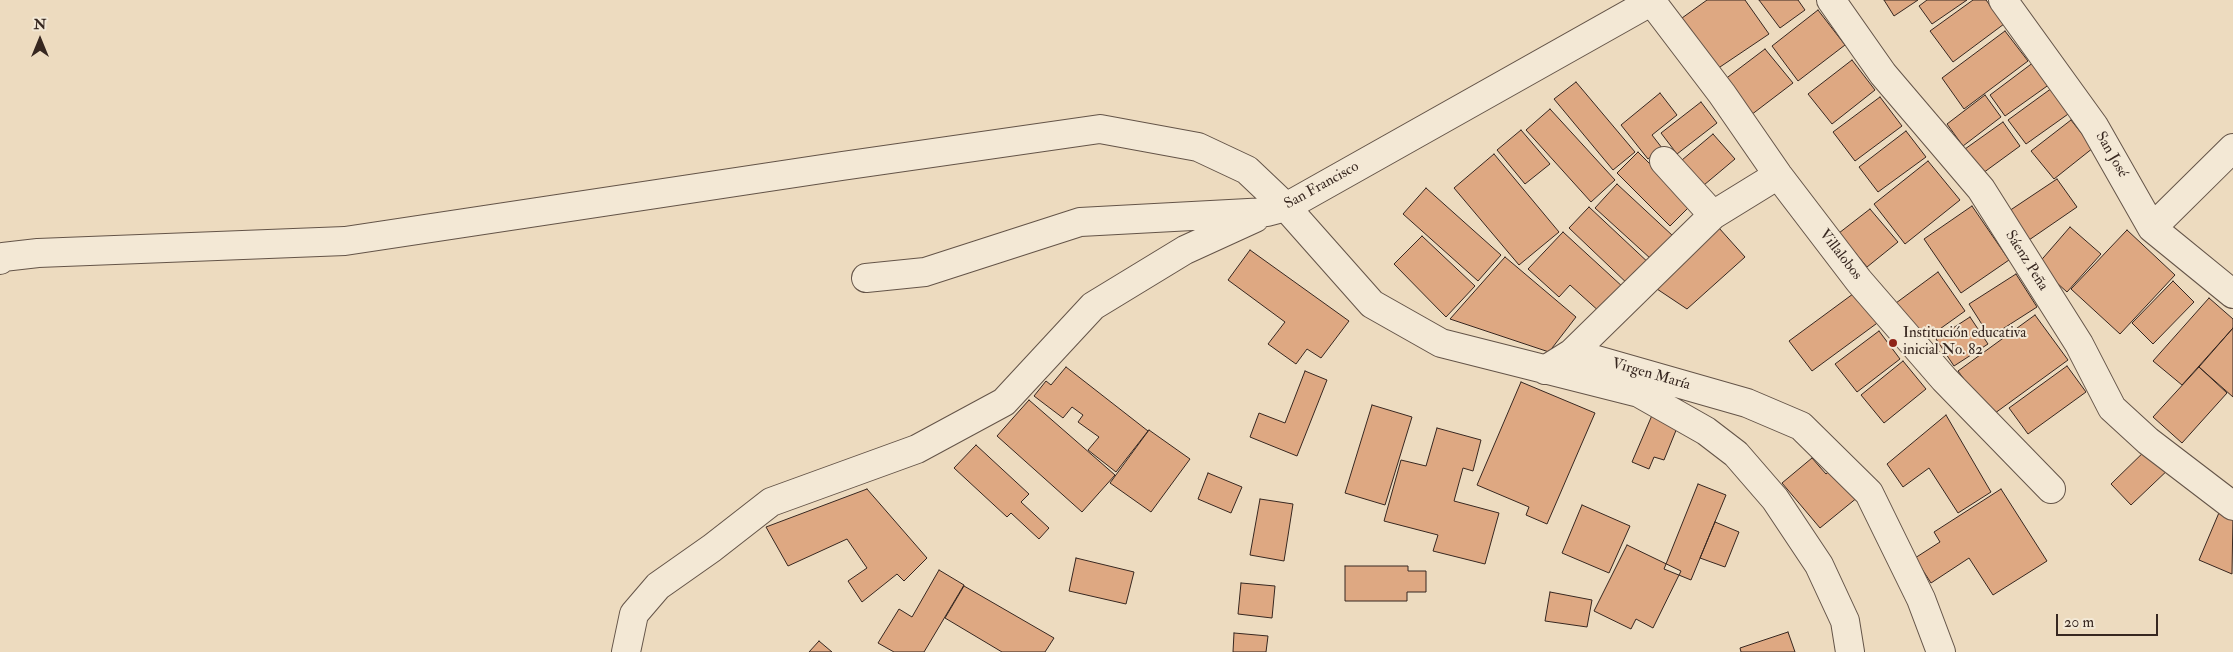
<!DOCTYPE html>
<html>
<head>
<meta charset="utf-8">
<style>
	body { margin:0 }
	#map { position:relative; width:2233px; height:652px; overflow:hidden; background:#eddbbf; font-family:"IM FELL Double Pica",serif }
	canvas { display:block }
	.north { position:absolute; left:15px; top:15px; width:50px; height:50px; -webkit-text-stroke:4px #f3e8d5; paint-order:stroke; rotate:0deg; font-size:14px; font-weight:700; line-height:20px; text-align:center; color:#372720 }
	.north::after { content:''; display:block; margin:auto; width:18px; height:22px; background:#372720; clip-path:polygon(50% 0,100% 100%,50% 72%,0 100%) }
	.scale { position:absolute; left:2056px; top:614px; width:102px; height:22px; box-sizing:border-box; border:2px solid #372720; border-top:0; padding-left:6px; font-size:15px; line-height:18px; white-space:nowrap; color:#372720; -webkit-text-stroke:4px #f3e8d5; paint-order:stroke }
</style>
</head>
<body>
<div id="map">
<canvas width="2233" height="652"></canvas>
<div class="north">N</div>
<div class="scale">20 m</div>
</div>
<script>
const g = document.querySelector('canvas').getContext('2d');
g.lineJoin = 'round';
function fillPath(path, color) { g.fillStyle = color; g.fill(path, 'evenodd'); }
const toPath = rows => new Path2D(rows.map(r => 'M' + r).join(''));
function stroke(path, color, width, dash) { g.strokeStyle = color; g.lineWidth = width; g.lineCap = dash ? 'butt' : 'round'; g.setLineDash(dash || []); g.stroke(path); }
function drawText(font, color, halo, rows, align = 'center') {
  g.font = font + ' "IM FELL Double Pica",serif'; g.lineWidth = 4; g.setLineDash([]); g.textBaseline = 'middle'; g.strokeStyle = halo; g.fillStyle = color; for (const [text, x, y, turn = 0] of rows) {
    g.save(); g.translate(x, y); g.rotate((+turn || 0) * Math.PI / 180); g.textAlign = isNaN(turn) ? turn : align; if (halo) g.strokeText(text, 0, 0); g.fillText(text, 0, 0); g.restore();
  }
}
const building = toPath([
	[1707,0,1745,0,1769,34,1717,69,1682,18,1707,0],
	[1759,0,1798,0,1805,10,1780,28,1759,0],
	[1884,0,1918,0,1894,16,1884,0],
	[1927,0,1967,0,1932,24,1919,6,1927,0],
	[1973,0,1986,0,2004,24,1953,62,1930,31,1973,0],
	[1818,10,1845,45,1798,81,1772,46,1818,10],
	[2005,31,2028,61,1964,109,1942,78,2005,31],
	[1765,49,1793,83,1751,115,1724,80,1765,49],
	[1852,60,1875,90,1832,124,1808,94,1852,60],
	[2034,62,2050,84,2005,116,1990,95,2034,62],
	[1576,82,1635,152,1613,170,1554,99,1576,82],
	[2052,88,2071,112,2026,144,2008,120,2052,88],
	[1660,93,1677,115,1652,135,1662,148,1648,159,1621,125,1660,93],
	[1985,95,2001,117,1963,146,1947,124,1985,95],
	[1880,97,1902,126,1855,161,1833,132,1880,97],
	[1701,102,1717,123,1677,154,1661,133,1701,102],
	[1550,109,1615,180,1591,202,1526,130,1550,109],
	[2071,120,2093,148,2054,179,2031,151,2071,120],
	[2003,122,2020,146,1983,173,1965,149,2003,122],
	[1521,130,1550,164,1525,184,1497,150,1521,130],
	[1906,131,1926,157,1878,192,1859,167,1906,131],
	[1713,134,1735,159,1704,185,1682,160,1713,134],
	[1638,152,1691,205,1670,226,1617,173,1638,152],
	[1494,154,1559,232,1519,265,1454,188,1494,154],
	[1928,161,1960,200,1905,244,1874,204,1928,161],
	[2057,179,2077,207,2029,240,2009,211,2057,179],
	[1617,184,1673,236,1651,259,1595,208,1617,184],
	[1426,188,1501,255,1478,281,1403,214,1426,188],
	[1972,206,2009,260,1961,293,1924,239,1972,206],
	[1589,207,1652,266,1631,287,1569,228,1589,207],
	[1870,209,1898,242,1867,267,1839,233,1870,209],
	[2070,227,2101,254,2067,292,2037,265,2070,227],
	[1719,228,1745,257,1687,309,1654,287,1719,228],
	[2127,230,2175,275,2120,334,2071,289,2127,230],
	[1563,232,1624,288,1601,313,1570,285,1559,297,1528,269,1563,232],
	[1422,236,1475,286,1446,317,1394,264,1422,236],
	[1250,250,1349,321,1321,358,1307,349,1296,364,1268,344,1285,322,1228,280,1250,250],
	[1505,257,1576,317,1549,352,1450,319,1505,257],
	[1938,272,1965,311,1923,341,1896,303,1938,272],
	[2016,274,2037,307,1990,337,1969,304,2016,274],
	[2173,281,2194,302,2153,344,2132,323,2173,281],
	[1857,291,1880,321,1812,371,1789,341,1857,291],
	[2209,298,2233,319,2233,328,2182,385,2153,361,2209,298],
	[2035,315,2068,360,1991,416,1958,371,2035,315],
	[1970,317,1988,344,1954,366,1936,339,1970,317],
	[2233,328,2233,397,2199,367,2233,328],
	[1879,331,1900,359,1857,392,1835,364,1879,331],
	[1903,361,1926,389,1884,423,1861,395,1903,361],
	[2067,366,2086,392,2028,434,2009,408,2067,366],
	[1066,367,1148,431,1116,472,1088,450,1099,437,1078,422,1083,415,1072,407,1063,418,1034,396,1046,381,1051,385,1066,367],
	[2199,367,2227,393,2182,443,2153,417,2199,367],
	[1305,371,1327,380,1297,456,1250,437,1259,413,1285,423,1305,371],
	[1521,382,1595,413,1547,524,1526,515,1529,507,1477,485,1521,382],
	[1029,400,1115,475,1082,512,997,436,1029,400],
	[1372,405,1412,417,1385,505,1345,493,1372,405],
	[1653,413,1679,423,1664,460,1654,457,1649,469,1632,462,1653,413],
	[1946,415,1991,492,1958,513,1929,468,1903,487,1887,464,1946,415],
	[1437,428,1481,440,1473,471,1463,468,1454,501,1499,513,1485,564,1433,551,1438,535,1384,521,1401,460,1426,466,1437,428],
	[1149,430,1190,459,1151,512,1110,483,1149,430],
	[976,445,1029,494,1021,502,1049,528,1039,539,1011,513,1007,517,954,468,976,445],
	[2151,445,2172,466,2131,505,2111,484,2151,445],
	[1812,458,1826,474,1833,468,1858,497,1820,528,1782,483,1812,458],
	[1208,473,1242,487,1231,513,1198,499,1208,473],
	[1698,484,1726,495,1691,580,1664,569,1698,484],
	[867,489,927,558,904,581,897,574,862,602,848,581,867,568,847,539,788,566,766,527,867,489],
	[2001,489,2047,561,1993,595,1969,558,1931,583,1915,558,1940,542,1934,532,2001,489],
	[1260,499,1293,504,1284,561,1250,555,1260,499],
	[1582,505,1630,526,1609,573,1562,553,1582,505],
	[2221,508,2233,513,2232,574,2199,560,2221,508],
	[1715,522,1739,532,1725,567,1700,558,1715,522],
	[1627,545,1681,571,1653,628,1636,619,1631,629,1594,611,1627,545],
	[1076,558,1134,572,1126,604,1069,591,1076,558],
	[1345,566,1408,566,1408,571,1426,571,1426,592,1407,592,1407,601,1345,601,1345,566],
	[939,570,964,585,924,652,894,652,878,643,899,609,912,617,939,570],
	[1241,583,1275,586,1272,618,1238,614,1241,583],
	[964,586,1054,638,1045,652,1002,652,945,618,964,586],
	[1550,592,1592,600,1587,627,1545,621,1550,592],
	[1788,632,1795,652,1741,652,1740,648,1788,632],
	[1234,633,1268,636,1266,652,1233,652,1234,633],
	[819,641,832,652,809,652,819,641]
]);
fillPath(building, '#dea882');
stroke(building, '#372720', 1);
const minor = toPath([
	[1831,0,1883,74,1981,189,2079,344,2112,408,2148,441,2233,506],
	[2003,0,2094,126,2152,228,2233,294],
	[1652,2,1722,94,1778,175,1859,281,1944,379,2051,489],
	[1664,161,1713,215],
	[2152,228,2233,148],
	[0,260,3,257,38,253,345,241,842,166,1100,129,1198,147,1247,170,1286,207,1372,304,1441,343,1639,393,1706,431,1736,454,1775,499,1819,565,1845,621,1850,652],
	[866,278,925,272,1080,222,1267,212,1286,207,1654,0],
	[1572,353,1713,215,1778,175],
	[1545,370,1572,353,1747,403,1801,426,1869,493,1921,599,1941,652],
	[626,652,634,614,658,586,712,548,771,502,917,449,1004,402,1093,306,1185,250,1255,218]
]);
stroke(minor, '#645448', 30);
stroke(minor, '#f3e8d5', 28);
for (const [x, y, r, color] of [
	[1893,343,5,"#8f2418"]
]) { const dot = new Path2D(); dot.arc(x, y, r, 0, 2 * Math.PI); g.fillStyle = color; g.fill(dot); stroke(dot, '#f3e8d5', 2); }
drawText('15px', '#372720', '#f3e8d5', [
	["San José",2111,155,60],
	["San Francisco",1322,186,-29],
	["Villalobos",1840,255,52],
	["Sáenz Peña",2026,261,58],
	["Virgen María",1651,375,16]
]);
drawText('15px', '#372720', '#f3e8d5', [
	["Institución educativa",1903,334],
	["inicial No. 82",1903,351]
], 'left');
</script>
</body>
</html>
